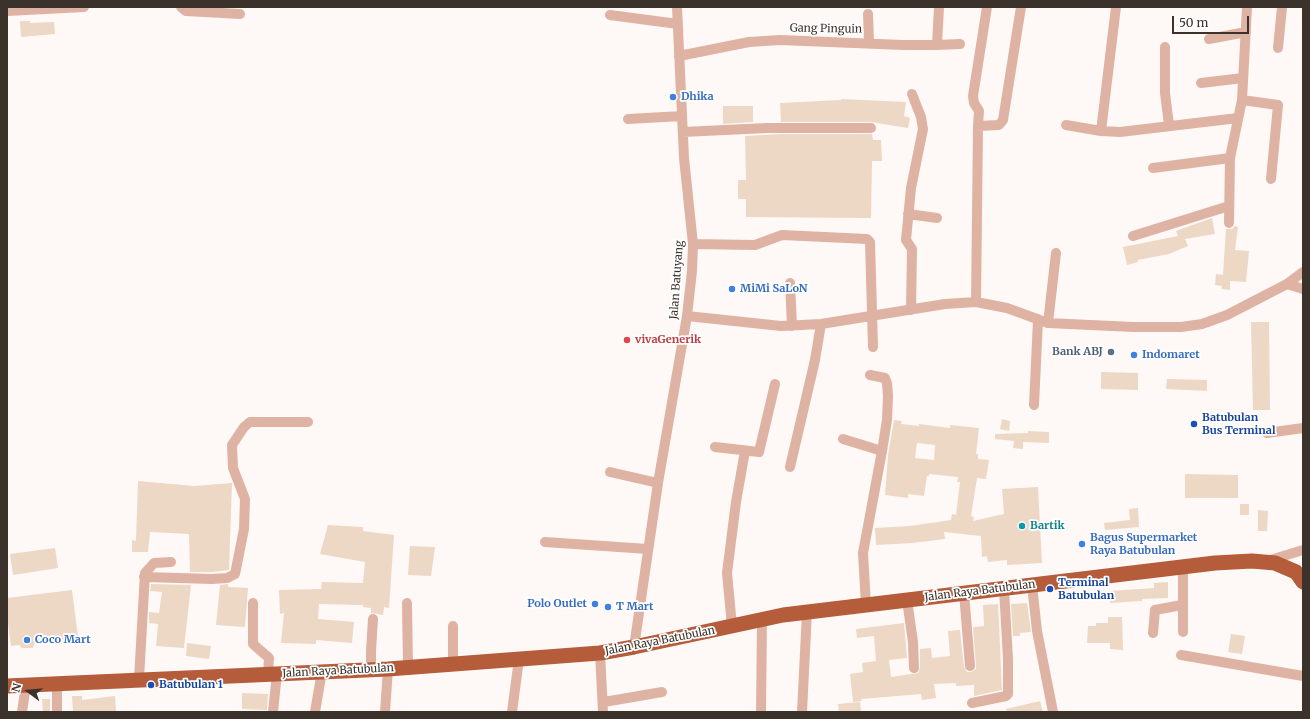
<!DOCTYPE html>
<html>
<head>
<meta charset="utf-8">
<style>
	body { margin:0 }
	#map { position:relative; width:1310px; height:719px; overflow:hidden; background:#fef9f6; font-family:Merriweather,serif }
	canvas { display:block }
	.frame { position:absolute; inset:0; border:8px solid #3b322b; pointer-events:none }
	.north { position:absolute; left:8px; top:671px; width:40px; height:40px; -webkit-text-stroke:3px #fff; paint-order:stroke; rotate:286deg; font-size:11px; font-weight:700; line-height:16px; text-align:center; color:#3b322b }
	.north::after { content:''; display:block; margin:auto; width:14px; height:18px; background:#3b322b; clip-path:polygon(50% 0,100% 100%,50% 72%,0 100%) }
	.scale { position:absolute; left:1172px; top:16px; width:77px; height:18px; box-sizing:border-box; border:2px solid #3b322b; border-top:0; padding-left:5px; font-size:12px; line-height:14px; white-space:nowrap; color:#3b322b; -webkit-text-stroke:3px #fff; paint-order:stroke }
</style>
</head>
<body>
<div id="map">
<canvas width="1310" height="719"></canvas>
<div class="frame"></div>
<div class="north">N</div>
<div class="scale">50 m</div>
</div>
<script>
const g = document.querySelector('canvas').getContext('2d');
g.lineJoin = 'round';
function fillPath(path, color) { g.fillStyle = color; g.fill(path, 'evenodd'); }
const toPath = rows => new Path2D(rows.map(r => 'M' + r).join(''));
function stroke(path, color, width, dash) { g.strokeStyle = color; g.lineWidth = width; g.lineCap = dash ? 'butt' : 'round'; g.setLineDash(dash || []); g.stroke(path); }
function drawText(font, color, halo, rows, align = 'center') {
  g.font = font + ' Merriweather,serif'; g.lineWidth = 3.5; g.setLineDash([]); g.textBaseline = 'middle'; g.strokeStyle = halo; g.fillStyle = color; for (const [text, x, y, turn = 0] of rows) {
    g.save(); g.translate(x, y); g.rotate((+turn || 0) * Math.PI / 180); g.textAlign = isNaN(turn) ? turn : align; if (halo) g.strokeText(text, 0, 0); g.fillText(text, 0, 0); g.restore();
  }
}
fillPath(toPath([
	[20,21,30,21,30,23,54,22,55,34,21,37],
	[841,99,906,102,904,116,910,118,908,128,871,122,781,122,780,103,841,100],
	[723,106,753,106,753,122,723,124],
	[781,134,872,134,873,140,881,140,882,161,872,161,871,218,746,217,746,199,738,199,738,180,746,180,745,136],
	[1212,218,1215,234,1185,239,1188,246,1169,254,1138,260,1138,262,1127,265,1123,247,1178,236,1176,231],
	[1235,226,1238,227,1235,250,1249,251,1246,282,1230,281,1230,290,1221,289,1222,286,1215,285,1216,274,1223,275,1226,229,1232,229],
	[1251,322,1269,322,1270,410,1253,410],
	[1101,372,1138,373,1138,390,1101,389],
	[1167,379,1207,380,1207,391,1166,389],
	[1002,419,1010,421,1009,431,1000,429],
	[894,420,902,421,901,424,919,426,919,424,950,428,950,425,979,428,976,454,978,454,978,459,989,460,986,479,977,478,971,516,974,517,973,521,1004,514,1002,489,1038,487,1042,563,1007,565,1007,560,988,562,987,556,982,557,981,536,944,532,945,539,912,543,876,545,875,528,910,526,951,520,952,514,956,515,960,482,957,482,958,477,929,474,929,476,927,476,924,496,908,494,908,498,885,495,888,455],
	[917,443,935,445,934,460,915,458],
	[1028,431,1049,432,1049,443,1023,442,1023,449,1013,448,1014,441,995,439,995,434,1028,433],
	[1185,474,1238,475,1238,498,1185,498],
	[138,481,194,486,232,483,229,570,212,572,190,572,189,534,150,532,148,552,132,552,132,540,136,541],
	[1240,504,1249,504,1249,515,1240,515],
	[1138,508,1139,527,1105,530,1104,523,1130,520,1129,509],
	[1258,510,1268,511,1267,531,1258,531],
	[328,525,363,527,363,531,394,535,389,608,384,607,383,615,371,613,371,608,363,607,363,605,319,604,318,619,354,622,352,643,316,640,316,644,281,643,284,613,280,614,279,590,321,589,322,582,363,583,365,562,320,554],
	[410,546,435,547,431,576,408,575],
	[55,548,58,568,13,575,10,554],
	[1168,582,1168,598,1142,599,1142,601,1110,603,1110,591,1154,588,1154,583],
	[151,584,191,585,184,648,156,646,158,624,149,623,149,612,159,613,162,592,150,591],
	[228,584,228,587,248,588,245,627,216,625,220,585],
	[72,590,78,637,68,638,68,643,56,645,54,641,34,644,33,648,21,648,20,645,11,646,7,616,7,598],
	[1027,603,1031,632,1020,633,1020,636,1013,636,1011,604],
	[998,604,1002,690,974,696,974,685,956,686,956,683,934,684,936,698,922,700,921,694,861,699,862,701,853,702,850,674,863,672,862,663,876,661,874,636,857,638,856,629,904,623,907,658,889,660,891,677,918,673,920,668,920,649,931,648,932,658,950,656,948,631,960,630,964,667,967,672,971,672,976,669,976,666,973,627,984,626,983,605],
	[1108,617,1122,617,1123,650,1110,649,1110,643,1087,643,1088,626,1096,626,1096,623,1108,623],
	[1231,634,1245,636,1242,654,1228,652],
	[187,643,211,646,209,659,186,656],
	[242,693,268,694,267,710,242,709],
	[72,696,82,696,82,700,115,696,116,712,73,712],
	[42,699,50,699,50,712,43,712],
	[1040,701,1043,712,1007,712,1006,709],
	[860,702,861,712,839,712,838,704]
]), '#edd7c5');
stroke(toPath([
	[181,7,186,11,240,14],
	[7,11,84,7],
	[868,14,869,42],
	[610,15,678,24],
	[1209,39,1246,32],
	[937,45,960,44],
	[1165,47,1165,93,1169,125],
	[1278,48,1282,7],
	[679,56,749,42,780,40,903,45,937,45,939,7],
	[1201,83,1243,78],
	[1242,100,1278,105,1271,179],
	[628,119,682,116],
	[1066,125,1101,131,1120,132,1238,118],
	[978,126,979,111,974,103,973,96,987,7],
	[1101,131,1116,7],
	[683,132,767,128,871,128],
	[1153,168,1230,158],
	[908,214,937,218],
	[1229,223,1230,158,1242,100,1247,7],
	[1133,236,1229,206],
	[693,244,755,245,782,235,867,239,870,242,873,347],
	[790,283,792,326],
	[1287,284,1303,289],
	[976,302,978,126,999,125,1003,120,1021,7],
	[911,310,912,249,906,240,911,188,923,129,921,117,912,94],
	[687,316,781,326,821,324,945,304,976,302,1007,308,1048,323,1133,327,1181,327,1202,324,1227,315,1287,284,1303,272],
	[1048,323,1056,253],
	[1034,405,1038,320],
	[1267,433,1303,428],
	[843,439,882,451],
	[715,447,759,452,775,384],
	[790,467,815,360,821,324],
	[610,472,658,483],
	[545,542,648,549],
	[1267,561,1303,550],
	[144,577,212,579,227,578,235,574,244,529,245,499,233,468,232,445,244,427,250,422,308,422],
	[1032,585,1037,631,1053,712],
	[964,593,970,666],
	[907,600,913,642,914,668],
	[253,603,253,644,269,658,268,674],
	[407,603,408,667],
	[866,605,863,553,882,451,887,420,888,396,887,383,885,378,870,375],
	[453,626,453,663],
	[732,626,727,573,736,502,745,451],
	[1183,632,1183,567],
	[1153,633,1155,610,1182,605],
	[634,647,658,483,687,316,692,271,693,244,684,158,677,7],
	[600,653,603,712],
	[1181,655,1303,676],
	[371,669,371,651,373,619],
	[139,679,145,573,154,563,171,562],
	[57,683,57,712],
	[604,702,662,692],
	[972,703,1006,696,1008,694,1008,659,1004,589],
	[22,712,26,685],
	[273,712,277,673],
	[315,712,322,671],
	[385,712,388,669],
	[512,712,519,659],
	[761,712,762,619],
	[802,712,807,612]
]), '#dfb3a3', 10);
stroke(toPath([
	[7,686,388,669,600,653,634,647,783,615,1215,563,1252,561,1275,563,1296,572,1303,582]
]), '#b55c3b', 15);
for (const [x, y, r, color] of [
	[673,97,4,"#3f7fe0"],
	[732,289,4,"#3f7fe0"],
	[627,340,4,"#e0444e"],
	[1111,352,4,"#5c6f8a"],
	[1134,355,4,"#3f7fe0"],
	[1194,424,4,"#1a4fb4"],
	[1022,526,4,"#0f9aa8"],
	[1082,544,4,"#3f7fe0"],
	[1050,589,4,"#1a4fb4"],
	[595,604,4,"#3f7fe0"],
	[608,607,4,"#3f7fe0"],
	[27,640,4,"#3f7fe0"],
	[151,685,4,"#1a4fb4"]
]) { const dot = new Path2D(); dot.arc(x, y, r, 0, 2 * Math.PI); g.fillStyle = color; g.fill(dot); stroke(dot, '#fff', 1.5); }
drawText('11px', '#3b322b', '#fff', [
	["Gang Pinguin",826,29,1],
	["Jalan Batuyang",677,280,-86],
	["Jalan Raya Batubulan",980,591,-7],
	["Jalan Raya Batubulan",660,641,-11],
	["Jalan Raya Batubulan",338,671,-3]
]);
drawText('bold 11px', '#366cbe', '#fff', [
	["Dhika",681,97],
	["MiMi SaLoN",740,289],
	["Indomaret",1142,355],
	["Bagus Supermarket",1090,538],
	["Raya Batubulan",1090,551],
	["Polo Outlet",587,604,"right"],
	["T Mart",616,607],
	["Coco Mart",35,640]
], 'left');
drawText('bold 11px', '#be3a42', '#fff', [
	["vivaGenerik",635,340]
], 'left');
drawText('bold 11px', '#4e5e75', '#fff', [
	["Bank ABJ",1103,352]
], 'right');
drawText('bold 11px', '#164399', '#fff', [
	["Batubulan",1202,418],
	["Bus Terminal",1202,431],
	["Terminal",1058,583],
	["Batubulan",1058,596],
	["Batubulan 1",159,685]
], 'left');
drawText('bold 11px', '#0d838f', '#fff', [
	["Bartik",1030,526]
], 'left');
</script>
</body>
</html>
